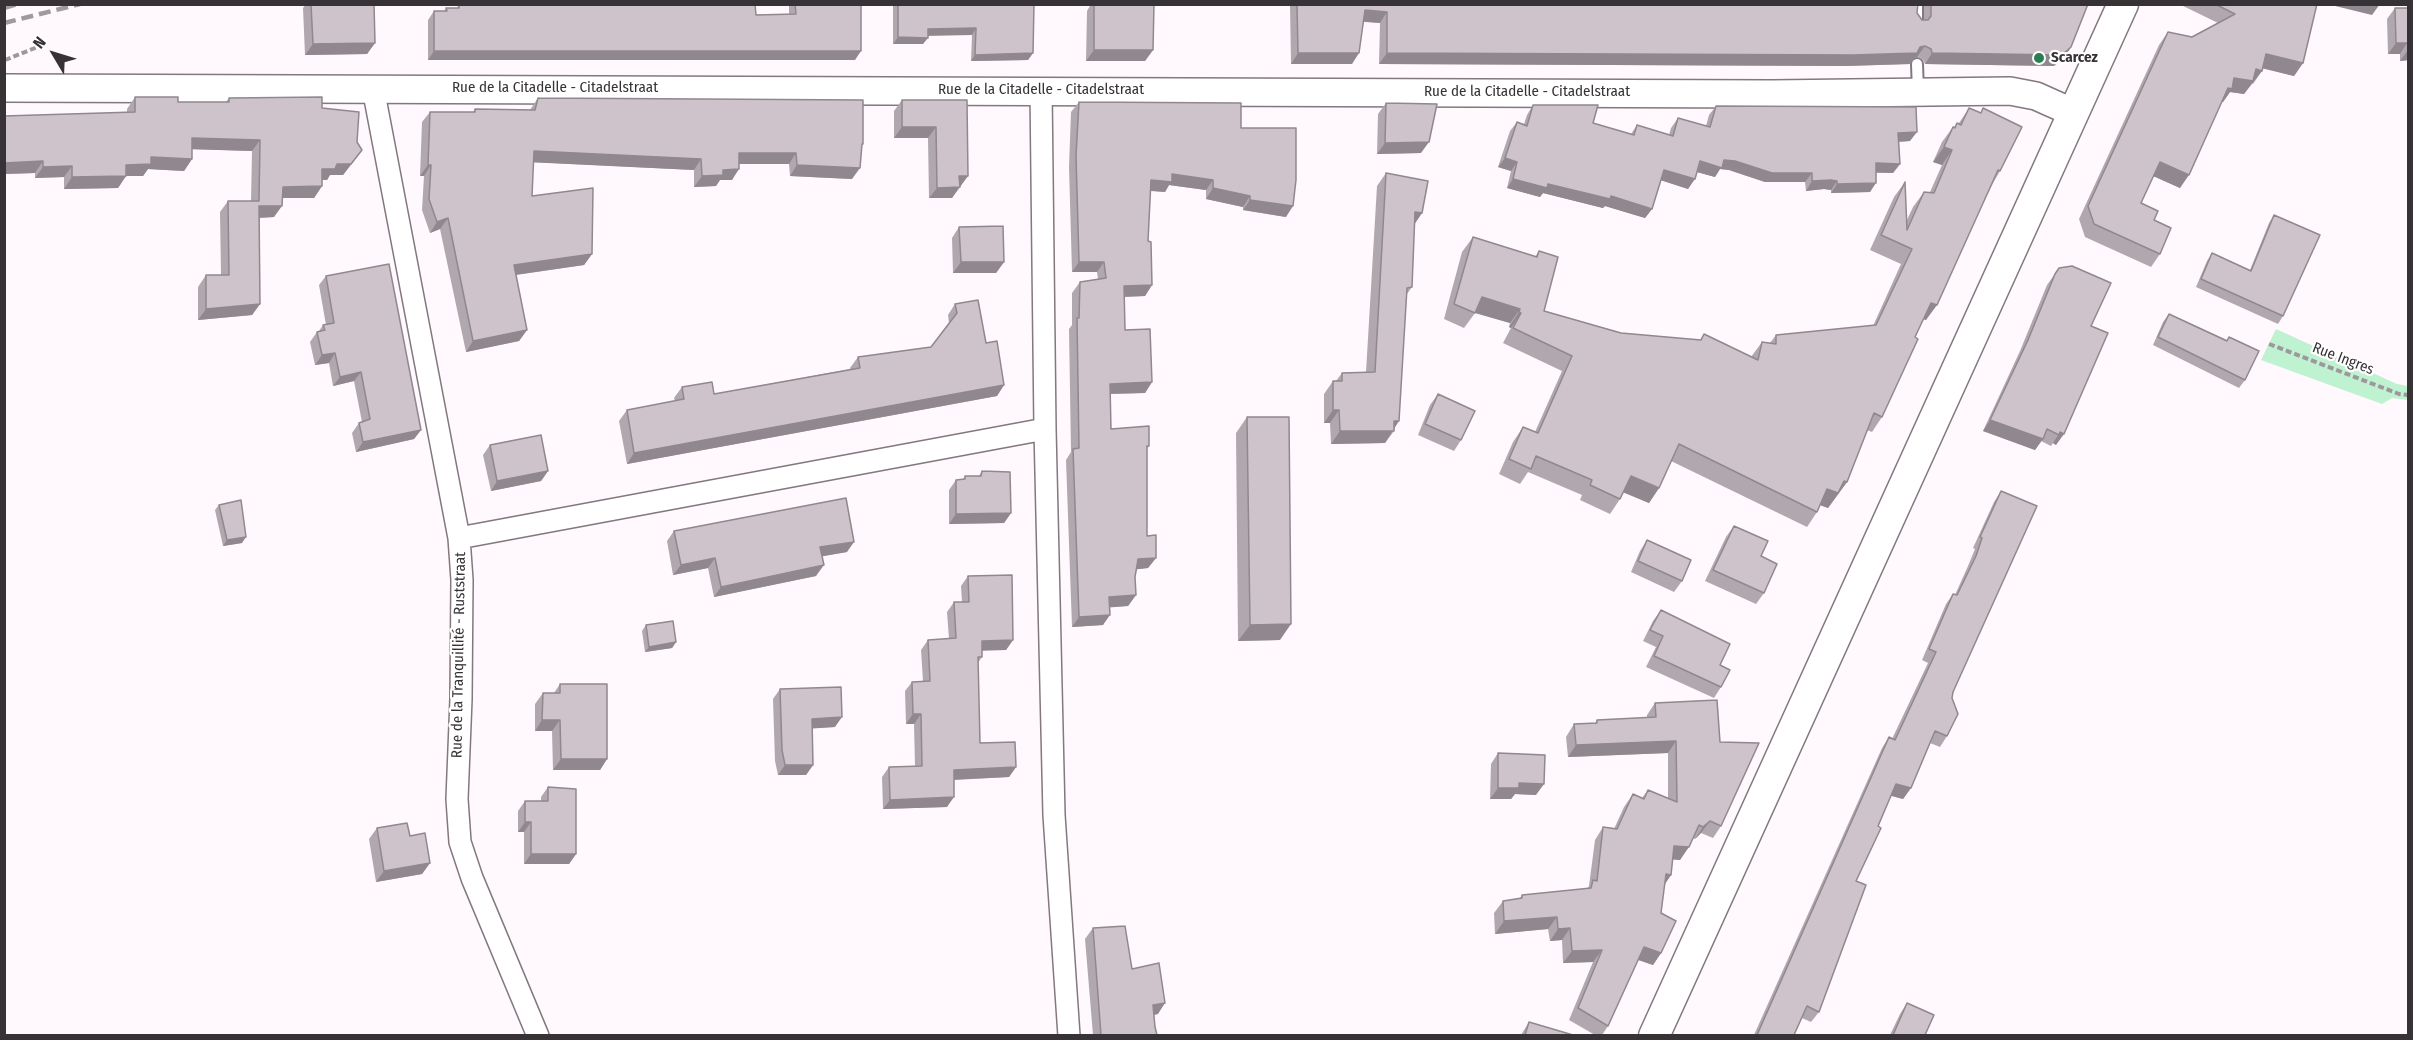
<!DOCTYPE html>
<html>
<head>
<meta charset="utf-8">
<style>
	body { margin:0 }
	#map { position:relative; width:2413px; height:1040px; overflow:hidden; background:#fff8fd; font-family:"Fira Sans Condensed",sans-serif }
	canvas { display:block }
	.frame { position:absolute; inset:0; border:6px solid #373235; pointer-events:none }
	.north { position:absolute; left:24px; top:24px; width:60px; height:60px; -webkit-text-stroke:4px #fff; paint-order:stroke; rotate:308deg; font-size:16px; font-weight:700; line-height:24px; text-align:center; color:#373235 }
	.north::after { content:''; display:block; margin:auto; width:21px; height:27px; background:#373235; clip-path:polygon(50% 0,100% 100%,50% 72%,0 100%) }
</style>
</head>
<body>
<div id="map">
<canvas width="2413" height="1040"></canvas>
<div class="frame"></div>
<div class="north">N</div>
</div>
<script>
const g = document.querySelector('canvas').getContext('2d');
g.lineJoin = 'round';
function fillPath(path, color) { g.fillStyle = color; g.fill(path, 'evenodd'); }
const toPath = rows => new Path2D(rows.map(r => 'M' + r).join(''));
function stroke(path, color, width, dash) { g.strokeStyle = color; g.lineWidth = width; g.lineCap = dash ? 'butt' : 'round'; g.setLineDash(dash || []); g.stroke(path); }
function drawText(font, color, halo, rows, align = 'center') {
  g.font = font + ' "Fira Sans Condensed",sans-serif'; g.lineWidth = 4.5; g.setLineDash([]); g.textBaseline = 'middle'; g.strokeStyle = halo; g.fillStyle = color; for (const [text, x, y, turn = 0] of rows) {
    g.save(); g.translate(x, y); g.rotate((+turn || 0) * Math.PI / 180); g.textAlign = isNaN(turn) ? turn : align; if (halo) g.strokeText(text, 0, 0); g.fillText(text, 0, 0); g.restore();
  }
}
fillPath(toPath([
	[2276,329,2397,384,2408,386,2408,400,2392,398,2382,404,2261,360]
]), '#bef2d0');
const service = toPath([
	[1917,24,1917,4],
	[1917,64,1918,92]
]);
const minor = toPath([
	[373,88,459,538,462,580,461,699,457,799,460,842,472,878,538,1036],
	[1041,90,1045,429,1054,815,1069,1036],
	[459,538,1045,429]
]);
const tertiary = toPath([
	[4,88,1772,94,2010,91,2036,96,2074,113]
]);
const secondary = toPath([
	[1654,1036,2123,4]
]);
stroke(service, '#82787f', 14);
stroke(minor, '#82787f', 24);
stroke(tertiary, '#82787f', 30);
stroke(secondary, '#82787f', 33);
stroke(toPath([
	[5,60,45,44],
	[2269,344,2399,394,2408,395]
]), '#9e989c', 4, [6, 3]);
stroke(service, '#fff', 10);
stroke(minor, '#fff', 21);
stroke(tertiary, '#fff', 27);
stroke(secondary, '#fff', 30);
stroke(toPath([
	[4,8,18,4],
	[4,23,80,4]
]), '#a09a9e', 4.5, [12, 6]);
fillPath(toPath([
	[306,4,374,4,375,43,367,54,305,55,303,8],
	[459,4,755,4,756,15,789,14,789,4,861,4,855,60,428,60,428,20,434,11,444,11,446,8,457,8],
	[894,4,1034,4,1033,53,1028,60,971,61,972,35,928,35,923,44,893,44,893,6],
	[1091,4,1154,4,1153,50,1145,61,1086,61,1087,11],
	[1290,4,1918,4,1917,13,1922,20,1924,20,1924,4,2088,4,2071,47,2064,58,2054,66,1925,64,1923,60,1917,57,1914,58,1910,64,1845,66,1379,64,1380,23,1364,22,1352,64,1291,64],
	[2179,4,2317,4,2303,63,2294,76,2263,68,2262,71,2253,84,2252,83,2244,94,2230,92,2223,102,2222,101,2180,188,2153,176,2141,203,2154,220,2160,254,2151,267,2085,237,2079,219,2159,45,2168,32,2192,37,2218,23],
	[2395,8,2409,8,2409,60,2400,61,2400,54,2388,54,2387,19],
	[135,97,178,102,226,102,229,98,322,108,354,161,343,175,330,175,327,180,322,180,322,186,314,198,282,198,274,217,260,218,260,304,252,315,198,320,198,287,206,275,221,275,220,212,228,201,251,201,252,151,192,149,192,159,184,171,148,169,143,176,126,176,118,188,64,189,64,177,35,178,35,173,4,174,127,112,127,109],
	[538,98,863,144,861,147,852,179,790,176,789,164,739,164,732,180,720,180,716,186,694,187,694,170,533,162,532,196,592,254,584,265,516,275,527,330,519,341,466,352,440,229,430,233,422,210,424,176,420,176,422,122,430,112,473,112,475,109,530,110],
	[902,100,967,100,960,187,959,187,952,198,929,198,928,138,894,138,894,111],
	[1079,102,1241,128,1286,217,1243,210,1243,207,1206,199,1206,190,1169,185,1165,192,1150,191,1148,241,1152,285,1145,296,1124,297,1125,330,1152,382,1145,393,1110,394,1111,429,1149,446,1147,449,1147,536,1156,558,1148,568,1137,569,1135,577,1136,595,1128,606,1110,607,1103,625,1072,627,1066,460,1071,452,1069,329,1072,325,1072,293,1080,282,1098,279,1097,272,1072,272,1069,167,1071,112],
	[1386,103,1421,153,1377,154,1378,114],
	[1533,105,1631,134,1637,125,1669,135,1671,128,1678,118,1706,126,1709,115,1716,106,1910,141,1899,142,1900,164,1893,173,1876,173,1870,192,1831,193,1831,190,1824,189,1806,191,1805,182,1765,182,1729,170,1720,169,1715,177,1697,172,1688,189,1661,180,1652,209,1645,218,1605,206,1603,208,1543,193,1540,197,1507,188,1511,171,1498,167,1510,131,1517,122,1524,124,1527,115],
	[1969,108,1981,113,1983,108,2000,171,1993,183,1926,320,1923,319,1915,337,1882,417,1872,432,1867,430,1847,482,1828,508,1820,505,1817,512,1807,527,1671,461,1659,488,1649,503,1623,492,1620,499,1610,514,1580,500,1582,495,1528,472,1520,484,1499,474,1513,442,1523,427,1535,432,1562,371,1503,343,1511,328,1509,327,1510,323,1475,313,1464,328,1444,319,1462,252,1473,237,1535,257,1539,251,1544,311,1621,333,1700,340,1704,334,1751,357,1762,342,1770,343,1776,335,1873,326,1901,264,1870,250,1894,197,1905,182,1906,222,1913,207,1924,192,1930,192,1942,165,1933,162,1942,142,1953,127,1954,127,1957,123,1959,123],
	[1386,173,1422,213,1414,225,1412,287,1407,294,1394,431,1385,443,1331,444,1330,423,1324,423,1324,394,1333,381,1336,381,1342,373,1366,372,1377,186],
	[2274,215,2283,316,2278,324,2196,287,2207,261,2212,253,2250,270,2269,223],
	[959,227,1004,262,996,273,953,273,952,238],
	[2059,268,2091,326,2056,445,2053,443,2051,446,2041,441,2035,450,1983,431,2020,351,2047,285],
	[326,276,421,430,414,439,356,452,352,433,359,423,362,422,354,381,333,386,329,363,315,365,310,342,317,332,319,331,323,325,326,325,319,285],
	[955,304,986,343,1004,385,997,396,627,464,619,421,627,410,675,401,674,398,682,387,714,394,850,369,850,368,858,357,931,347,949,323,948,315],
	[2169,314,2227,340,2229,337,2245,380,2239,388,2153,345,2163,322],
	[1438,394,1461,440,1454,451,1418,435,1430,405],
	[1247,417,1280,640,1238,641,1236,433],
	[490,445,548,471,541,481,491,491,483,455],
	[982,471,1011,513,1004,523,949,524,949,490,956,480,963,479,965,476,979,476],
	[2001,491,1952,698,1947,736,1940,747,1930,743,1911,788,1903,799,1891,796,1856,881,1819,1012,1811,1022,1802,1018,1794,1035,1754,1035,1882,748,1889,737,1892,739,1928,663,1922,660,1946,604,1953,594,1955,595,1968,566,1975,549,1973,548,1994,502],
	[219,505,242,543,223,546,215,510],
	[1734,526,1761,556,1764,593,1756,604,1705,581,1726,537],
	[674,531,847,552,822,556,816,576,714,597,708,568,673,575,667,541],
	[1647,540,1682,581,1674,592,1631,572,1640,551],
	[968,576,1013,640,1006,650,982,650,982,657,978,663,980,743,1016,767,1009,777,954,780,947,807,883,809,882,777,889,767,915,766,914,724,906,724,905,691,912,682,923,681,921,650,928,640,949,639,947,612,954,602,962,602,961,586],
	[1661,610,1721,687,1714,698,1646,667,1656,647,1643,641,1653,621],
	[646,625,676,642,672,648,645,652,642,631],
	[560,684,607,759,600,770,553,770,552,731,535,731,535,704,543,693,554,693],
	[780,689,835,727,812,728,813,765,806,775,778,775,775,761,773,699],
	[1717,700,1721,826,1713,838,1701,833,1695,839,1693,838,1680,860,1673,859,1671,875,1664,885,1661,913,1661,953,1653,965,1638,960,1608,1026,1602,1035,1595,1035,1569,1020,1593,962,1563,963,1562,940,1550,941,1548,929,1495,934,1494,913,1503,901,1520,898,1522,895,1587,889,1589,886,1595,840,1603,827,1614,829,1624,807,1633,794,1642,798,1648,790,1668,798,1668,753,1568,757,1566,737,1574,724,1595,723,1597,720,1647,718,1647,715,1655,703],
	[1498,753,1536,795,1515,794,1511,799,1490,799,1491,764],
	[548,787,576,854,569,864,524,864,524,832,518,832,518,811,525,801,541,801,541,797],
	[377,828,410,836,430,863,422,874,376,882,369,839],
	[1093,928,1132,969,1158,1014,1154,1015,1155,1027,1157,1035,1093,1035,1085,939],
	[1907,1003,1925,1035,1890,1035,1900,1014],
	[1529,1022,1573,1035,1521,1035]
]), '#b1a8af');
fillPath(toPath([
	[2327,4,2380,4,2372,15],
	[1365,10,1387,12,1380,23,1358,21],
	[976,28,972,35,924,36,928,29],
	[898,37,928,38,923,44,893,44],
	[375,43,367,54,305,55,313,44],
	[2396,43,2407,43,2400,54,2388,54],
	[1925,46,1917,57,1914,58,1910,64,1845,66,1379,64,1387,53,1920,47],
	[2071,47,2064,58,2054,66,1925,64,1932,53],
	[1094,50,1153,50,1145,61,1086,61],
	[2408,50,2409,60,2400,61],
	[434,51,861,51,855,60,428,60],
	[1033,53,1028,60,971,61,975,55],
	[1298,53,1359,53,1352,64,1291,64],
	[2266,54,2303,63,2294,76,2257,67],
	[2256,69,2262,71,2244,94,2230,92,2223,102,2219,101,2234,78],
	[902,127,936,127,928,138,894,138],
	[1917,132,1910,141,1892,142,1898,133],
	[192,138,260,140,252,151,184,149],
	[1429,142,1421,153,1377,154,1385,143],
	[1944,147,1952,150,1942,165,1933,162],
	[362,150,343,175,330,175,327,180,314,180,322,169,337,164],
	[534,151,701,159,694,170,526,162],
	[739,153,796,153,789,164,732,164],
	[151,157,192,159,184,171,148,169,143,176,118,176,126,165],
	[1505,158,1517,162,1511,171,1498,167],
	[1724,160,1735,161,1812,173,1805,182,1765,182,1729,170,1720,169,1715,177,1693,171,1700,161],
	[43,161,35,173,4,174,4,163],
	[2160,162,2189,175,2180,188,2151,175],
	[1876,163,1900,164,1893,173,1870,172],
	[428,165,431,165,424,176,420,176],
	[797,165,860,168,852,179,790,176],
	[72,166,64,177,35,178,43,167],
	[739,169,732,180,720,180,716,186,694,187,702,176,723,170],
	[1664,170,1695,179,1688,189,1657,179],
	[1172,174,1213,180,1206,190,1169,185,1165,192,1143,190,1151,180],
	[126,176,118,188,64,189,72,177],
	[959,176,968,176,960,187,952,187],
	[1513,179,1548,184,1611,196,1652,209,1645,218,1605,206,1603,208,1543,193,1540,197,1507,188],
	[1831,180,1837,181,1831,190,1824,189,1806,191,1812,181],
	[1876,183,1870,192,1831,193,1837,184],
	[322,186,314,198,275,198,283,187],
	[960,187,952,198,929,198,937,188],
	[1213,188,1250,196,1243,207,1206,199],
	[1250,200,1293,206,1286,217,1243,210],
	[259,206,282,206,274,217,251,218],
	[1415,212,1422,213,1413,226],
	[448,218,440,229,430,233,437,222],
	[592,254,584,265,507,276,514,265],
	[961,262,1004,262,996,273,953,273],
	[1079,262,1104,262,1097,272,1072,272],
	[1152,285,1145,296,1117,297,1124,286],
	[1482,297,1520,309,1510,323,1472,312],
	[1931,303,1937,305,1926,320,1921,318],
	[260,304,252,315,198,320,206,309],
	[1519,312,1521,313,1511,328,1509,327],
	[527,330,519,341,466,352,473,341],
	[335,353,329,363,315,365,322,355],
	[361,372,354,381,333,386,340,377],
	[1152,382,1145,393,1102,394,1110,384],
	[1004,385,997,396,627,464,634,453],
	[1333,410,1339,410,1330,423,1324,423],
	[1990,420,2043,439,2035,450,1983,431],
	[1394,421,1399,421,1385,443,1331,444,1340,431],
	[421,430,414,439,356,452,363,442],
	[2060,432,2064,434,2056,445,2053,443],
	[548,471,541,481,491,491,497,481],
	[1631,476,1659,488,1649,503,1620,491],
	[1844,481,1847,482,1828,508,1817,504,1827,489],
	[1011,513,1004,523,949,524,956,514],
	[246,537,242,543,223,546,227,540],
	[854,542,847,552,813,558,820,547],
	[715,558,708,568,673,575,681,565],
	[1156,558,1148,568,1131,570,1138,559],
	[824,565,816,576,714,597,721,587],
	[1136,595,1128,606,1102,608,1109,597],
	[1110,615,1103,625,1072,627,1079,617],
	[1291,624,1280,640,1238,641,1250,625],
	[1013,640,1006,650,975,651,982,641],
	[676,642,672,648,645,652,649,647],
	[913,714,921,714,914,724,906,724],
	[842,717,835,727,805,729,812,719],
	[542,720,560,720,552,731,535,731],
	[1676,741,1668,753,1568,757,1576,745],
	[561,759,607,759,600,770,553,770],
	[785,765,813,765,806,775,778,775],
	[1016,767,1009,777,947,780,954,770],
	[1519,783,1544,784,1536,795,1515,794,1511,799,1490,799,1498,788],
	[1896,784,1911,788,1903,799,1889,795],
	[954,797,947,807,883,809,890,800],
	[1710,821,1701,833,1695,839,1703,827],
	[525,822,531,822,524,832,518,832],
	[1674,846,1689,847,1680,860,1665,859],
	[531,854,576,854,569,864,524,864],
	[430,863,422,874,376,882,384,871],
	[1666,874,1671,875,1663,887],
	[1557,917,1548,929,1495,934,1504,921],
	[1570,928,1562,940,1550,941,1558,929],
	[1644,947,1661,953,1653,965,1636,959],
	[1602,950,1593,962,1563,963,1572,951],
	[1165,1003,1158,1014,1145,1016,1153,1005]
]), '#90888e');
const building = toPath([
	[311,4,374,4,375,43,313,44,311,4],
	[459,4,755,4,756,15,796,14,795,4,861,4,861,51,434,51,434,11,447,11,446,8,459,8,459,4],
	[898,4,1034,4,1033,53,975,55,976,28,928,29,928,38,898,37,898,4],
	[1094,4,1154,4,1153,50,1094,50,1094,4],
	[1297,4,1918,4,1917,13,1922,20,1928,20,1931,16,1931,4,2088,4,2071,47,2062,55,1932,53,1931,49,1925,46,1920,47,1917,53,1853,55,1387,53,1387,12,1365,10,1359,53,1298,53,1297,4],
	[2215,4,2317,4,2303,63,2266,54,2262,71,2256,69,2253,81,2234,78,2232,89,2228,88,2189,175,2160,162,2141,203,2158,211,2154,220,2171,228,2160,254,2094,224,2088,206,2168,32,2192,37,2235,14,2215,4],
	[2395,8,2409,8,2409,50,2407,43,2396,43,2395,8],
	[135,97,178,97,178,102,229,102,229,98,322,97,322,108,359,112,357,142,362,150,351,164,337,164,335,169,322,169,322,186,283,187,282,206,259,206,260,304,206,309,206,275,229,275,228,201,259,201,260,140,192,138,192,159,151,157,151,164,126,165,126,176,72,177,72,166,43,167,43,161,4,163,4,116,135,112,135,97],
	[538,98,863,100,863,144,862,144,860,168,797,165,796,153,739,153,739,169,723,170,723,175,702,176,701,159,534,151,532,196,593,188,592,254,514,265,527,330,473,341,448,218,437,222,429,199,431,165,428,165,430,112,475,112,475,109,535,110,538,98],
	[902,100,967,100,968,176,959,176,960,187,937,188,936,127,902,127,902,100],
	[1079,102,1241,103,1241,128,1296,128,1296,180,1293,206,1250,200,1250,196,1213,188,1213,180,1172,174,1172,182,1151,180,1148,241,1151,242,1152,285,1124,286,1125,330,1150,329,1152,382,1110,384,1111,429,1149,426,1149,446,1147,446,1147,536,1156,535,1156,558,1138,559,1135,577,1136,595,1109,597,1110,615,1079,617,1073,449,1079,448,1077,318,1079,318,1080,282,1106,278,1104,262,1079,262,1076,156,1079,102],
	[1386,103,1437,104,1429,142,1385,143,1386,103],
	[1533,105,1598,105,1593,123,1634,135,1637,125,1673,136,1678,118,1710,127,1716,106,1916,107,1917,132,1898,133,1900,164,1876,163,1876,183,1837,184,1837,181,1831,180,1812,181,1812,173,1772,173,1735,161,1724,160,1722,168,1700,161,1695,179,1664,170,1652,209,1611,196,1610,199,1548,184,1547,188,1513,179,1517,162,1505,158,1517,122,1527,126,1533,105],
	[1969,108,1981,113,1983,108,2022,127,2000,171,1998,170,1937,305,1931,303,1915,337,1918,339,1882,417,1874,413,1847,482,1844,481,1838,493,1827,489,1817,512,1679,444,1659,488,1631,476,1620,499,1590,485,1592,480,1536,456,1531,469,1509,459,1523,427,1538,433,1572,356,1513,328,1521,313,1519,312,1520,309,1482,297,1475,313,1454,304,1473,237,1537,257,1539,251,1558,257,1544,311,1621,333,1701,340,1704,334,1758,360,1762,342,1776,344,1776,335,1876,325,1912,249,1881,235,1905,182,1907,230,1924,192,1934,193,1952,150,1944,147,1953,127,1955,128,1957,123,1961,125,1969,108],
	[1386,173,1428,181,1422,213,1415,212,1412,287,1407,288,1399,421,1394,421,1394,431,1340,431,1339,410,1333,410,1333,381,1342,381,1342,373,1375,372,1386,173],
	[2274,215,2320,235,2283,316,2201,279,2212,253,2251,271,2274,215],
	[1003,226,1004,262,961,262,959,227,1003,226],
	[389,264,421,430,363,442,359,423,370,419,361,372,340,377,335,353,322,355,317,332,325,330,323,325,334,323,326,276,389,264],
	[2072,266,2111,283,2091,326,2108,333,2064,434,2060,432,2059,435,2047,429,2043,439,1990,420,2028,340,2055,274,2059,268,2072,266],
	[978,300,986,343,997,341,1004,385,634,453,627,410,684,399,682,387,712,382,714,394,860,368,858,357,931,347,957,313,955,304,978,300],
	[2169,314,2227,341,2229,337,2259,351,2245,380,2158,337,2169,314],
	[1438,394,1475,411,1461,440,1425,424,1438,394],
	[1247,417,1289,417,1291,624,1250,625,1247,417],
	[541,435,548,471,497,481,490,445,541,435],
	[982,471,1010,472,1011,513,956,514,956,480,965,479,965,476,981,476,982,471],
	[2001,491,2037,506,1953,692,1952,698,1958,714,1947,736,1935,731,1911,788,1896,784,1878,826,1881,828,1856,881,1866,885,1819,1012,1807,1006,1794,1035,1757,1035,1889,737,1895,740,1936,652,1929,649,1953,594,1957,595,1976,556,1982,538,1980,537,2001,491],
	[846,498,854,542,820,547,824,565,721,587,715,558,681,565,674,531,846,498],
	[241,500,246,537,227,540,219,505,241,500],
	[1734,526,1768,541,1761,556,1777,564,1764,593,1713,570,1734,526],
	[1647,540,1691,560,1682,581,1638,561,1647,540],
	[1012,575,1013,640,982,641,982,657,978,657,980,743,1015,742,1016,767,954,770,954,797,890,800,889,767,922,766,921,714,913,714,912,682,930,681,928,640,956,638,954,602,969,602,968,576,1012,575],
	[1661,610,1730,644,1720,665,1730,670,1721,687,1654,656,1663,636,1650,630,1661,610],
	[673,621,676,642,649,647,646,625,673,621],
	[560,684,607,684,607,759,561,759,560,720,542,720,543,693,560,693,560,684],
	[841,687,842,717,812,719,813,765,785,765,782,750,780,689,841,687],
	[1717,700,1720,742,1759,743,1721,826,1710,821,1703,827,1699,825,1689,847,1674,846,1671,875,1666,874,1661,913,1676,921,1661,953,1644,947,1608,1026,1578,1008,1602,950,1572,951,1570,928,1558,929,1557,917,1504,921,1503,901,1522,898,1522,895,1591,888,1593,880,1597,881,1603,827,1617,829,1633,794,1644,799,1648,790,1677,802,1676,741,1576,745,1574,724,1597,723,1597,720,1656,717,1655,703,1717,700],
	[1498,753,1545,755,1544,784,1519,783,1519,788,1498,788,1498,753],
	[548,787,576,789,576,854,531,854,531,822,525,822,525,801,548,801,548,787],
	[407,823,410,836,425,833,430,863,384,871,377,828,407,823],
	[1125,926,1132,969,1159,963,1165,1003,1153,1005,1155,1027,1157,1035,1101,1035,1093,928,1125,926],
	[1907,1003,1934,1015,1925,1035,1893,1035,1907,1003],
	[1529,1022,1573,1035,1525,1035,1529,1022]
]);
fillPath(building, '#cec3cb');
stroke(building, '#90888e', 1.5);
for (const [x, y, r, color] of [
	[2039,58,6,"#297e51"]
]) { const dot = new Path2D(); dot.arc(x, y, r, 0, 2 * Math.PI); g.fillStyle = color; g.fill(dot); stroke(dot, '#fff', 2); }
drawText('bold 15px', '#373235', '#fff', [
	["Scarcez",2051,58]
], 'left');
drawText('15px', '#373235', '#fff', [
	["Rue de la Citadelle - Citadelstraat",555,88],
	["Rue de la Citadelle - Citadelstraat",1041,90],
	["Rue de la Citadelle - Citadelstraat",1527,92],
	["Rue Ingres",2343,359,21],
	["Rue de la Tranquillité - Ruststraat",459,655,-89]
]);
</script>
</body>
</html>
